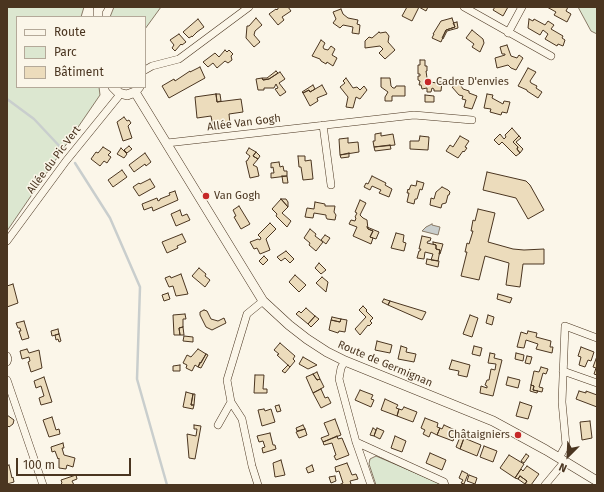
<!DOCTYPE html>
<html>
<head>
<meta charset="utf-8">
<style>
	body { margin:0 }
	#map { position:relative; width:604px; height:492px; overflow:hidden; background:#fbf6e9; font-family:"Fira Sans",sans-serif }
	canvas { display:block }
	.frame { position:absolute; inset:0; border:8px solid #4a3520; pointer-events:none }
	.legend { position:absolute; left:16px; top:16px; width:130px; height:72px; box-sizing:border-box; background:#fbf6e9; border:1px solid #b4a999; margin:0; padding:5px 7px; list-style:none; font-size:12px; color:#4a3520 }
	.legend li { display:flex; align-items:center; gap:8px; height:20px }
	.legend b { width:20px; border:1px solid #b4a999 }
	.north { position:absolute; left:548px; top:436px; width:40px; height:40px; -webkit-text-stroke:3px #fbf6e9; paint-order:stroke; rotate:204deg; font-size:11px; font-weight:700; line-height:16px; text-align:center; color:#4a3520 }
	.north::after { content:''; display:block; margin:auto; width:14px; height:18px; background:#4a3520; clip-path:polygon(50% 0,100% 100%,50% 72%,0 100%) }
	.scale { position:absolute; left:16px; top:458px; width:115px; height:18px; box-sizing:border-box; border:2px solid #4a3520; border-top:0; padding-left:5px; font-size:12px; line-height:14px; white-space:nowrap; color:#4a3520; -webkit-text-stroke:3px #fbf6e9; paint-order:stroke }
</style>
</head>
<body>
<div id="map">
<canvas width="604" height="492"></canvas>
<div class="frame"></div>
<ul class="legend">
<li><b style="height:5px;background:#fbf6e9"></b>Route</li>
<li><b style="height:11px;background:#dce7d0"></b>Parc</li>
<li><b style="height:11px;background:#ecdcbc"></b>Bâtiment</li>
</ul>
<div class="north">N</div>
<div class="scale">100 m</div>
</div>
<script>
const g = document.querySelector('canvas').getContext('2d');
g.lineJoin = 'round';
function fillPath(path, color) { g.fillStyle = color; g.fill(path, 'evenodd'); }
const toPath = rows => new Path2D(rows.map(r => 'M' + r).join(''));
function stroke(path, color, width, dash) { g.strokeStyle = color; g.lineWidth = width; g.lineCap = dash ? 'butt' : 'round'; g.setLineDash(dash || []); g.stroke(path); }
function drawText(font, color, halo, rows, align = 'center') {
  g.font = font + ' "Fira Sans",sans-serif'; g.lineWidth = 3; g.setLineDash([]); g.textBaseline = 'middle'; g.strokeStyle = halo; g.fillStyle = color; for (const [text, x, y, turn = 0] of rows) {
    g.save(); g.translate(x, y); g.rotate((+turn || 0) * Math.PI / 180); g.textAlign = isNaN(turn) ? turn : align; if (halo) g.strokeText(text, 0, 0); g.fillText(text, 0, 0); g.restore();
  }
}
const green = toPath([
	[7,7,84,7,81,17,17,17,17,87,99,87,100,95,7,231,7,7],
	[114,7,161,7,145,29,145,17,110,17,114,7],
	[578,7,597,7,597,34,591,31,578,7],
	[376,456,439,483,440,485,376,485,369,464,370,459,376,456]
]);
fillPath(green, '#dce7d0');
stroke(green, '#887966', 1);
const water = toPath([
	[432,224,432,225,440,227,438,235,422,231,426,227,432,224]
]);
fillPath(water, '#c9cecd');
stroke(water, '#887966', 1);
stroke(toPath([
	[7,99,34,119,64,151],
	[75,163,110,218,140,287,137,379,167,485]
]), '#c9cecd', 2.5);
const building = toPath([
	[279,7,288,7,291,11,282,17,284,20,278,25,269,14,276,9,277,10,279,7],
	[407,7,428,7,426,11,419,7,412,21,402,16,407,7],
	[495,7,508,7,503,16,493,10,495,7],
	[547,7,568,7,566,11,571,14,567,22,554,15,556,12,547,7],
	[341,9,343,14,348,18,358,20,357,24,360,25,359,34,352,33,353,27,343,25,340,28,333,23,336,19,333,12,341,9],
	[256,18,262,25,255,31,254,35,260,42,254,47,246,38,247,26,249,26,256,18],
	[452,18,455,27,446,30,441,42,432,38,434,34,433,34,441,21,452,18],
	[198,19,204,27,197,32,192,37,192,36,189,38,183,32,198,19],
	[529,19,533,21,534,19,545,25,548,21,554,25,551,29,563,36,562,38,565,40,563,46,558,44,557,46,545,39,548,34,543,30,540,35,528,28,529,19],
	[457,22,458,28,447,31,443,39,442,38,446,30,455,27,453,23,457,22],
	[472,30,483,39,484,43,480,52,472,47,474,44,466,38,472,30],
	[379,32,380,33,386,32,389,36,388,42,395,50,385,59,379,53,383,49,380,46,365,48,365,41,369,37,372,38,379,32],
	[179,34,186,42,182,45,181,44,175,51,172,48,174,45,170,40,179,34],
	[321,40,325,43,323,47,324,49,328,50,331,46,335,49,332,55,337,58,333,66,327,62,326,64,321,61,320,59,312,56,321,40],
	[507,45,511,56,517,58,519,55,523,58,516,70,511,68,508,65,497,68,495,58,505,55,505,54,502,54,500,47,507,45],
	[225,50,227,52,229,50,233,54,231,56,232,60,228,63,225,61,217,68,213,63,208,67,203,62,215,53,219,57,225,50],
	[420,60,425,60,425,66,427,66,427,71,426,71,427,78,430,82,437,83,437,82,442,82,441,91,434,91,434,89,432,88,431,92,427,92,427,88,422,89,421,85,419,85,420,81,418,80,418,76,420,76,420,74,418,74,418,65,420,65,420,60],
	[200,67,205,78,169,98,162,86,174,79,175,81,190,71,190,72,200,67],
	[528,68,536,72,530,81,531,83,537,86,536,88,542,92,538,98,527,91,527,90,518,86,528,68],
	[276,71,278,73,269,79,263,80,262,78,267,78,276,71],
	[280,72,285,79,279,83,286,92,280,96,275,89,278,88,276,84,274,88,264,88,264,90,258,90,256,79,262,78,263,80,269,79,280,72],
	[346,78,353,88,357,87,360,90,364,86,367,90,360,99,356,97,353,108,346,107,348,97,340,87,345,83,343,81,346,78],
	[381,78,390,78,391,86,393,88,395,88,396,86,405,86,405,96,392,96,392,101,385,101,385,97,388,92,381,87,381,78],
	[459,83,463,89,469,91,469,93,477,96,472,109,464,107,466,100,462,99,463,96,459,95,452,87,459,83],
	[313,85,315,89,310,92,309,90,303,93,302,92,313,85],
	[322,85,327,94,317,98,318,101,310,106,303,93,309,90,310,92,322,85],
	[216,94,220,94,221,101,217,102,216,94],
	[216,94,217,102,241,99,243,112,229,114,230,124,213,126,211,116,197,118,195,97,216,94],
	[487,94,493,95,492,98,503,104,504,101,510,102,507,113,502,112,501,115,490,112,491,109,484,108,487,94],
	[425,95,434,96,434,102,425,102,425,95],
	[124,117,127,121,129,120,131,123,128,126,132,138,123,141,117,122,124,117],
	[512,128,519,136,513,142,518,147,517,149,520,153,516,156,502,142,499,145,494,140,500,134,504,139,506,137,505,135,512,128],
	[381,133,381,136,393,134,395,145,374,147,373,141,375,141,375,134,381,133],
	[420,136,429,137,428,150,410,149,410,141,419,141,420,136],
	[460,136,469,141,465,147,467,148,464,152,463,151,458,158,446,151,450,145,453,147,460,136],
	[519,136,521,138,516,142,523,149,520,153,517,149,518,147,513,142,519,136],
	[348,138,348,143,358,142,359,152,340,155,339,139,348,138],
	[390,145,391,149,375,151,374,147,390,145],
	[129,146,132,149,127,153,124,150,129,146],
	[103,147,111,152,108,155,111,157,107,163,104,161,100,166,91,159,96,152,98,153,103,147],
	[121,148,127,154,124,158,117,154,121,148],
	[249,148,256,152,253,156,258,159,253,165,257,167,259,176,250,178,246,161,247,161,250,156,246,153,249,148],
	[256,152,260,156,258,159,253,156,256,152],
	[145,153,151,162,146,166,145,164,134,172,129,165,145,153],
	[349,153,349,157,341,158,340,155,349,153],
	[298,156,305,156,305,161,311,160,313,179,303,180,301,167,299,167,298,156],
	[279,162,280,167,283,166,284,171,287,171,287,176,271,178,271,173,274,173,273,167,271,168,271,163,279,162],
	[122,170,127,177,113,187,108,180,122,170],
	[487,172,526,181,530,185,544,210,528,219,516,198,483,190,487,172],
	[282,176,287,176,288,183,283,183,282,176],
	[372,176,386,183,385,185,392,189,389,197,379,193,381,190,372,186,370,190,364,187,366,183,368,184,372,176],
	[150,179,155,187,139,196,133,187,139,183,140,184,150,179],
	[417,181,424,183,422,190,420,189,417,199,415,199,414,204,407,202,409,193,407,193,408,189,409,190,411,185,416,186,417,181],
	[442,187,448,190,450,192,449,195,448,195,446,203,442,204,441,208,430,205,431,198,434,199,436,192,442,187],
	[175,191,178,200,153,211,152,207,144,210,142,204,157,198,158,201,160,200,160,199,170,195,169,193,175,191],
	[281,199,286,199,288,202,288,207,281,199],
	[281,199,288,207,282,213,291,221,287,227,276,216,277,214,272,209,281,199],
	[360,200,366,203,360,215,363,218,367,220,368,229,373,231,370,237,373,238,371,244,353,236,357,227,349,224,351,220,355,221,356,218,355,217,357,213,355,212,360,200],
	[315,202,325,204,325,206,335,206,334,212,336,215,335,220,327,219,326,217,326,215,314,213,313,218,305,217,307,208,314,209,315,202],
	[239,206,250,224,241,229,234,217,236,216,233,210,239,206],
	[478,209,495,213,488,242,513,249,524,250,544,249,544,264,523,264,520,287,506,285,509,263,485,256,479,280,461,276,467,252,465,252,467,243,469,244,473,231,471,231,473,220,475,221,478,209],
	[180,210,182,216,187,214,190,220,176,226,171,214,180,210],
	[270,223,276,229,266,239,270,250,260,254,257,248,254,249,250,242,258,239,260,240,261,238,258,235,270,223],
	[367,227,379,232,376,239,370,237,373,231,368,229,367,227],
	[310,229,316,234,315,236,323,242,316,251,309,245,310,243,304,238,310,229],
	[396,233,404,235,403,242,406,243,404,251,391,248,396,233],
	[182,234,186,242,177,246,178,248,167,253,162,242,182,234],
	[325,235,330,238,326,244,321,240,325,235],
	[422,236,431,238,430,241,428,241,427,243,436,245,436,249,440,250,438,261,431,260,433,254,425,252,424,259,417,258,419,251,420,251,421,249,419,249,422,236],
	[433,242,443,244,440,254,439,254,440,250,436,249,436,245,433,244,433,242],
	[286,251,294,259,290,263,285,258,281,261,277,257,286,251],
	[264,256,268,260,263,265,259,261,264,256],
	[427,259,439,261,438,267,426,264,427,259],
	[319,263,326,270,321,274,315,268,319,263],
	[199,268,206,274,205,276,210,280,205,287,192,276,199,268],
	[181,274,188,294,176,296,173,286,169,287,165,278,170,276,171,278,181,274],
	[295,275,306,285,299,292,289,282,295,275],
	[322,277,328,282,326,292,316,283,322,277],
	[13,284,18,303,7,307,7,286,13,284],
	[168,293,170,299,164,301,162,295,168,293],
	[498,294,512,298,510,303,497,299,498,294],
	[384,299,390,301,388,305,382,302,384,299],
	[390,301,426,312,422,320,388,305,390,301],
	[363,306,367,310,366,311,373,318,370,321,372,323,369,326,368,325,360,335,355,329,366,317,359,310,363,306],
	[306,308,315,316,308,324,296,314,299,311,301,313,306,308],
	[204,310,207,311,211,319,218,321,224,318,226,323,212,330,206,327,200,315,200,312,204,310],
	[185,314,186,319,183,319,183,327,179,328,180,335,174,335,173,315,185,314],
	[470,315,478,318,472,337,463,334,470,315],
	[488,315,494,317,492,325,486,323,488,315],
	[315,316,319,319,311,327,308,324,315,316],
	[332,317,341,319,340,322,331,320,332,317],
	[341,319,347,320,345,332,339,331,338,333,329,330,331,320,340,322,341,319],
	[24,321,29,338,22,340,19,331,21,331,20,328,18,328,16,323,24,321],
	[183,327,184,335,180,335,179,328,183,327],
	[58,329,59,334,52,336,51,331,58,329],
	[528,331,537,333,536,337,551,341,550,347,553,347,552,353,536,349,538,344,526,340,524,348,517,347,521,332,527,334,528,331],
	[59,334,61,341,59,342,58,339,56,340,55,335,59,334],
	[184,336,193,337,193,342,183,341,184,336],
	[377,341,392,345,390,353,375,350,377,341],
	[280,343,295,356,293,359,295,361,290,367,277,355,279,354,274,350,280,343],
	[401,346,407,348,406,352,416,354,414,362,398,359,401,346],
	[474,346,482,348,480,356,472,354,474,346],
	[581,347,594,352,591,361,588,360,585,367,579,365,581,357,578,356,581,347],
	[27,349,29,353,39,350,42,368,31,372,28,362,30,361,29,357,22,359,20,351,27,349],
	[198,349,206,354,201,363,200,362,198,367,195,365,192,371,186,368,187,365,183,363,187,355,191,357,198,349],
	[490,353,495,354,494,358,502,360,493,396,480,393,481,386,487,388,487,386,485,385,487,380,489,380,491,369,495,370,496,364,488,363,490,353],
	[516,353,524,355,523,361,515,359,516,353],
	[206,354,208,355,201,368,198,367,206,354],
	[527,356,532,357,530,364,525,363,527,356],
	[303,357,317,365,308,369,299,364,303,357],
	[596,359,597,360,597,375,594,374,596,368,593,367,596,359],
	[452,360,470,365,467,377,458,375,459,371,449,369,452,360],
	[180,365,180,371,173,371,173,366,180,365],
	[288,365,290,367,285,373,282,371,288,365],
	[541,367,548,369,546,374,543,373,539,387,543,388,542,392,533,390,534,386,531,385,534,371,539,372,541,367],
	[317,372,320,379,317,380,313,374,317,372],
	[313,374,317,380,320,379,324,387,313,393,306,377,313,374],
	[255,375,264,375,263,389,267,389,267,393,254,393,255,375],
	[44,377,52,402,41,405,39,398,44,396,41,386,36,388,34,381,44,377],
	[508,377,520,380,518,388,506,385,508,377],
	[531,385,534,386,533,390,538,391,537,393,530,391,531,385],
	[321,389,325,398,328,397,331,403,321,408,313,393,321,389],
	[360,390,373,395,371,399,374,400,371,407,355,400,360,390],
	[579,391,586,393,586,391,597,395,597,407,576,399,579,391],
	[186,392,193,394,191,405,194,405,193,409,183,407,186,392],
	[193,394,195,394,194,405,191,405,193,394],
	[385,399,398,405,396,408,399,409,397,416,381,410,385,399],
	[520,402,532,406,528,419,516,416,520,402],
	[279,405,281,411,277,412,275,406,279,405],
	[404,407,417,412,413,422,397,416,399,409,402,410,404,407],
	[264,409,265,411,271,409,275,422,262,426,258,410,264,409],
	[7,415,14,420,13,424,9,427,7,425,7,415],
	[52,417,56,430,59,429,60,434,49,437,43,420,52,417],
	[425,418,438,423,437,427,440,428,437,435,431,432,429,437,423,434,425,430,421,428,425,418],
	[335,419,341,435,323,442,321,438,329,435,324,423,335,419],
	[590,421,592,438,582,440,580,422,590,421],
	[194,425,201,426,195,459,189,458,187,434,196,436,197,429,194,429,194,425],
	[303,425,305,429,297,431,296,428,303,425],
	[444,425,457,431,453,441,437,435,440,428,442,429,444,425],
	[373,428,376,430,374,436,370,435,373,428],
	[377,428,384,431,380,439,374,436,377,428],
	[305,429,307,435,299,438,296,432,305,429],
	[270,433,273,445,275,445,276,449,263,453,262,448,265,447,263,441,259,442,257,436,270,433],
	[337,436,338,439,342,438,349,455,336,460,334,456,336,455,332,443,324,445,323,442,337,436],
	[395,436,406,441,402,452,391,448,395,436],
	[460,437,464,438,460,449,456,447,460,437],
	[464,438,481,445,477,456,460,449,464,438],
	[63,443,64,448,62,448,64,455,75,458,73,467,67,465,66,469,59,468,59,458,58,459,55,451,52,452,51,447,63,443],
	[484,446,497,451,493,462,480,457,484,446],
	[430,453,446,460,442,470,426,463,430,453],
	[526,454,529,456,524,463,521,461,526,454],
	[509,455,524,464,515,478,500,468,509,455],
	[281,460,285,475,275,477,273,463,281,460],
	[347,463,352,475,356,474,358,479,350,481,351,484,348,485,339,485,343,483,339,471,336,472,335,467,347,463],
	[9,465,12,478,13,477,14,482,7,484,7,466,9,465],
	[312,465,314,471,308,473,306,468,312,465],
	[527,466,539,474,531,485,525,484,527,481,520,476,518,479,515,478,521,469,523,471,527,466],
	[462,471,468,474,464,484,461,483,463,480,459,478,462,471],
	[76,475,77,479,72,481,74,485,60,485,62,483,61,480,76,475],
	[469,475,477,478,475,484,467,481,469,475],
	[335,476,336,481,331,483,329,477,335,476],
	[520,476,527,481,525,484,518,479,520,476]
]);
fillPath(building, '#ecdcbc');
stroke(building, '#4a3520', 1);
const minor = toPath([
	[464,7,551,56],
	[508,33,522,7],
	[145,70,152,66,179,59,249,7],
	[323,125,331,185],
	[167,143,414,115,472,120],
	[7,241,66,161,118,97,119,93],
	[7,356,8,359,7,362],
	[345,361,341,368,339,379,356,442,371,485],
	[563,371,597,383],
	[7,380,43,485],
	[218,425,231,402],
	[356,442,444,482,445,485],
	[559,458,566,445,562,402,565,326,597,338],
	[258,485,252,466,242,419,231,402,227,380,247,314,263,301],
	[545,485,565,461]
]);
const tertiary = toPath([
	[98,17,98,10,100,7],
	[113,87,119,93,127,95,135,92,139,87],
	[135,92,263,301,289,325,307,339,327,352,345,361,493,421,546,450,597,481]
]);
stroke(minor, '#4a3520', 8);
stroke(tertiary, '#4a3520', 10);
stroke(minor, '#fbf6e9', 7);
stroke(tertiary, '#fbf6e9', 9);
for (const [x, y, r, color] of [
	[428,82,4,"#c62828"],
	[206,196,4,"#c62828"],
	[518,435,4,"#c62828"]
]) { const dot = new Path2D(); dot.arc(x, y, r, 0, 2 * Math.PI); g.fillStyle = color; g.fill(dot); stroke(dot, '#fbf6e9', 1.5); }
drawText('11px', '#4a3520', '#fbf6e9', [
	["Cadre D'envies",436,82],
	["Van Gogh",214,196],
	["Châtaigniers",510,435,"right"]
], 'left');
drawText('11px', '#4a3520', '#fbf6e9', [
	["Allée Van Gogh",244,123,-7],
	["Allée du Pic Vert",54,160,-53],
	["Route de Germignan",385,364,23]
]);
</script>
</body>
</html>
